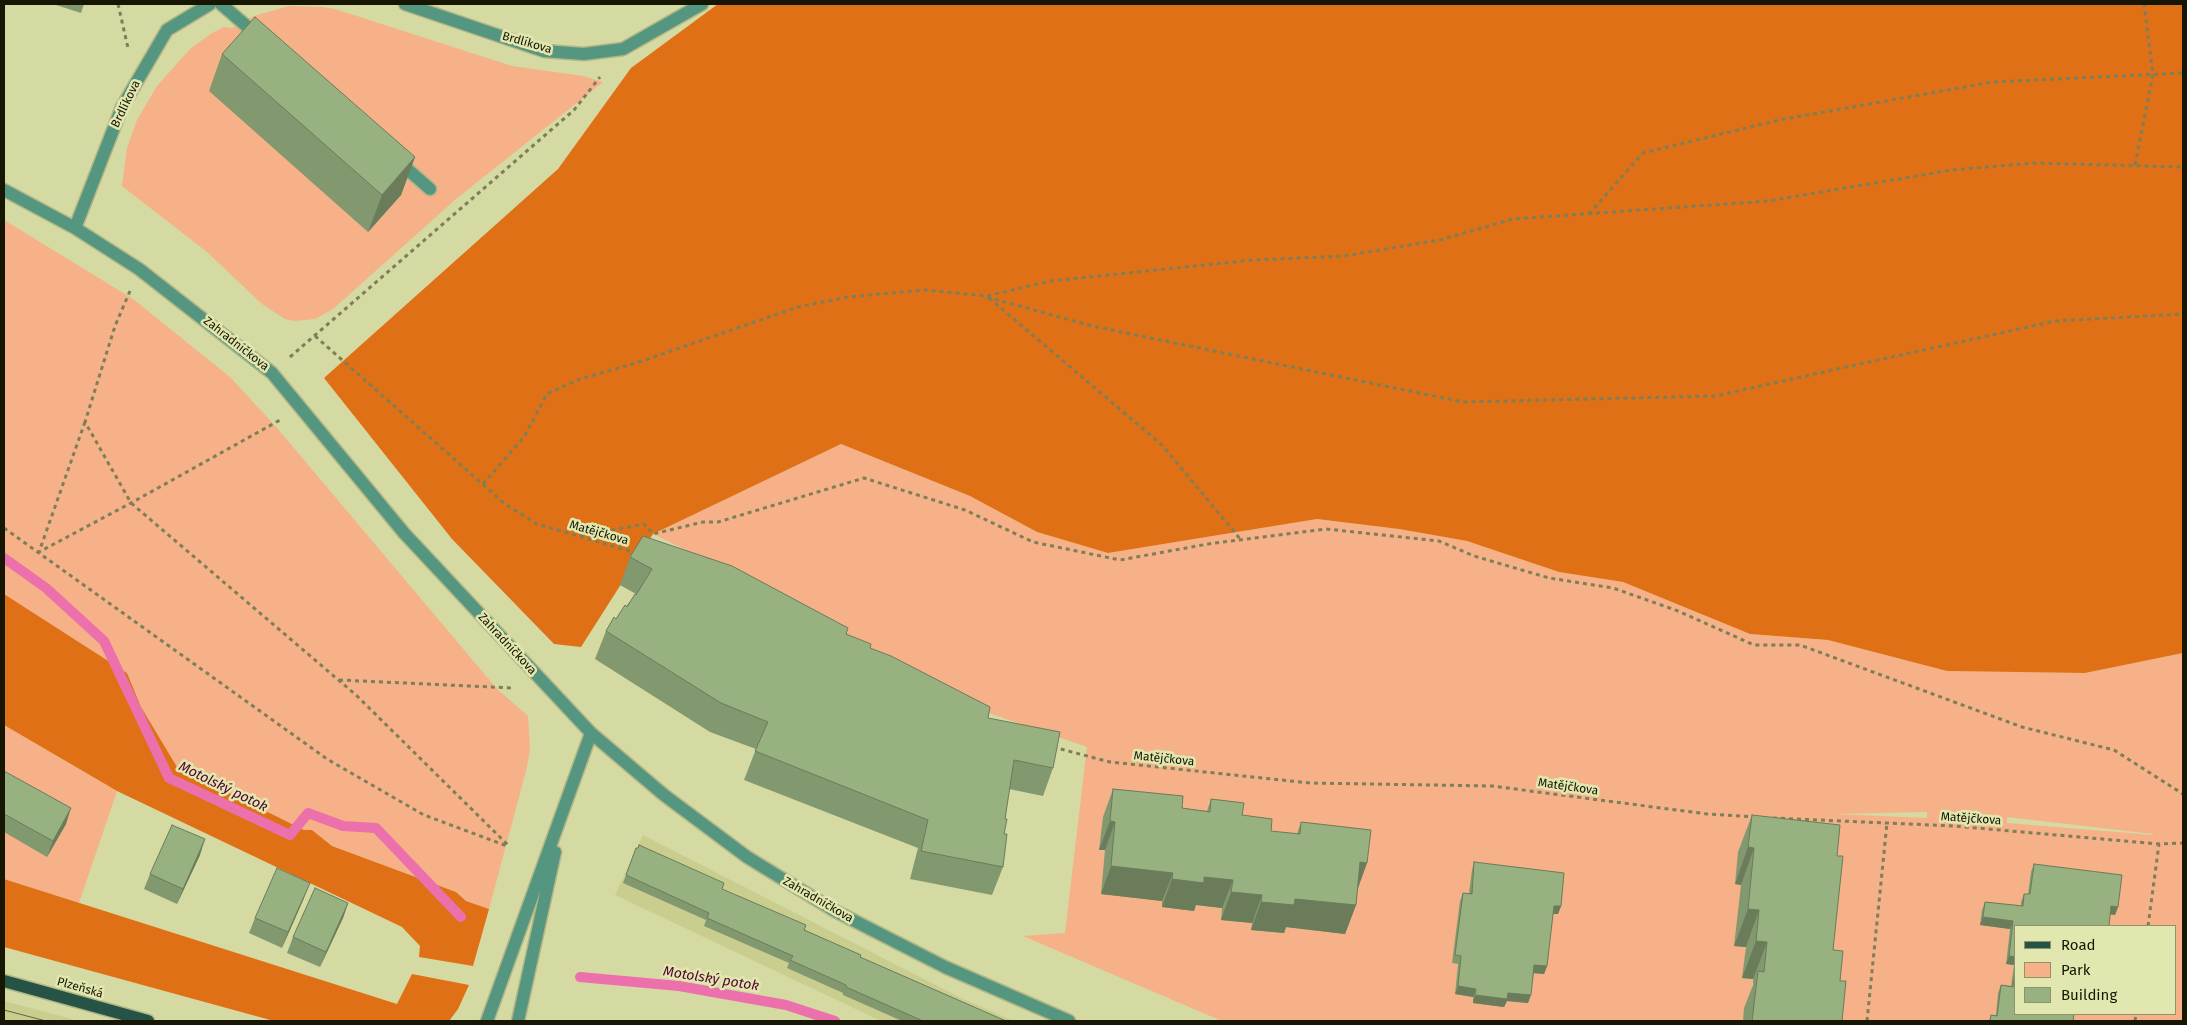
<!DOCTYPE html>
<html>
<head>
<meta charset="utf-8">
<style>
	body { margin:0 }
	#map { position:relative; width:2187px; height:1025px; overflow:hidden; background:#d5d9a2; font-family:"Fira Sans",sans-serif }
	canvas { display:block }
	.frame { position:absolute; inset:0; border:5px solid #161603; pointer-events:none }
	.legend { position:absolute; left:2014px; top:925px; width:162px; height:90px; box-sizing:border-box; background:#e2e7af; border:1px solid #90936a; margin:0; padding:6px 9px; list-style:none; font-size:15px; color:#161603 }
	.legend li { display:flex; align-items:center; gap:10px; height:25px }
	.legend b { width:25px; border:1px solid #90936a }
</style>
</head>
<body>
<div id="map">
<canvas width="2187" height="1025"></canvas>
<div class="frame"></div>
<ul class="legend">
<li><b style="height:6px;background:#255345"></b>Road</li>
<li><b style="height:14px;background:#f6b188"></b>Park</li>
<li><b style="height:14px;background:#97b181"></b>Building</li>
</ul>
</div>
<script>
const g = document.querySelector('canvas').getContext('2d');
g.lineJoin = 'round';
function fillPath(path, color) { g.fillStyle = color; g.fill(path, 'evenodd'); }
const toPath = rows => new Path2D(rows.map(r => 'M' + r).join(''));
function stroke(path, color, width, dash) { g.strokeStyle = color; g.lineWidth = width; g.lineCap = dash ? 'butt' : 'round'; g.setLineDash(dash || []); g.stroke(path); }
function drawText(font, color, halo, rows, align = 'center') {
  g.font = font + ' "Fira Sans",sans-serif'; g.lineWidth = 5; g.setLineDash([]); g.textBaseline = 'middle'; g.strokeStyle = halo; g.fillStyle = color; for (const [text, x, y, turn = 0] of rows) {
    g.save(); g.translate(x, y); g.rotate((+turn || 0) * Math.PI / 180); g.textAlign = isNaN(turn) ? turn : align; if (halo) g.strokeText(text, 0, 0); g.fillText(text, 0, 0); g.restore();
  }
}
fillPath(toPath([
	[643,835,963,999,1014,1021,881,1021,615,895],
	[4,1001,79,1021,4,1021]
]), '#c9ce8f');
fillPath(toPath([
	[289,6,322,7,335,9,512,66,583,76,603,82,456,199,333,309,315,319,294,321,285,319,262,304,207,252,122,186,127,148,137,120,157,86,190,49,212,33,224,27,232,28,254,16],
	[4,220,133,299,230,377,277,428,497,689,528,716,530,748,527,767,489,909,466,901,456,892,332,846,312,830,304,830,177,767,141,707,127,673,4,594],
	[841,444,970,496,1037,532,1108,553,1317,519,1399,529,1467,541,1559,572,1623,582,1750,634,1828,640,1947,671,2085,673,2183,653,2183,836,2181,837,2183,837,2183,1021,2071,1021,2072,1014,2176,1014,2176,926,2107,926,2031,872,2027,902,2020,914,1982,910,1981,925,2010,929,2006,964,2014,965,2010,995,1995,1021,1832,1021,1739,852,1735,884,1741,885,1746,947,1743,978,1753,979,1750,1009,1743,1021,1222,1021,1023,936,1065,933,1087,747,980,710,737,575,653,534],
	[1927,812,1927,818,1833,814,1834,814],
	[2007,817,2153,834,2153,835,2007,823],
	[1105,850,1283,933,1251,930,1252,923,1221,920,1222,908,1194,905,1193,911,1162,907,1162,901],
	[1469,902,1544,973,1532,973,1505,1001,1473,1003,1473,997,1455,994,1458,964,1452,963],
	[4,725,117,791,79,903,4,879]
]), '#f6b188');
fillPath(toPath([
	[718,4,2183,4,2183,653,2085,673,1947,671,1828,640,1750,634,1623,582,1559,572,1467,541,1399,529,1317,519,1108,553,1037,532,970,496,841,444,653,534,581,647,554,644,452,539,324,378,558,169,631,68],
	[4,594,127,673,141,707,177,767,304,830,312,830,332,846,456,892,466,901,489,909,473,966,419,957,420,946,402,927,117,791,4,725],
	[4,879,397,1004,412,974,469,985,458,1009,449,1021,274,1021,4,947]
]), '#e07016');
stroke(toPath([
	[4,558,46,588,104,641,169,778,290,835,308,813,343,826,376,828,461,917],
	[580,977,679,986,786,1005,835,1021]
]), '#eb70ac', 10);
const service = toPath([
	[221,4,258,36],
	[398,161,430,189]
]);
const minor = toPath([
	[405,4,544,51,584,54,623,49,702,4],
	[4,190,75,228,139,269,272,373,404,533,591,733,664,795,747,857,835,911,945,967,1069,1021],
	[75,228,122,107,167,30,210,4],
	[487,1021,591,733],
	[518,1021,555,852]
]);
const primary = toPath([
	[4,981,148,1021]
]);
stroke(service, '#b3b685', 15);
stroke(minor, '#b3b685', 15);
stroke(primary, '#b3b685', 15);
stroke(toPath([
	[118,4,128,48],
	[2135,165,2153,74,2144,4],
	[1589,214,1643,153,1779,120,1993,82,2183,73],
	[130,291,115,326,85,422,131,503,356,695,510,847],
	[987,297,1092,326,1463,402,1715,396,2055,321,2183,314],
	[989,298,1162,445,1241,540],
	[315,336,505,504,537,524,636,553],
	[290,357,574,110,600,77],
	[85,422,39,552,131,503,280,420],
	[483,484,524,437,547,394,580,379,636,363,798,307,848,297,925,290,987,296,1050,281,1253,260,1344,256,1440,240,1513,219,1768,201,1952,170,2034,163,2183,167],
	[4,528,327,759,424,815,507,846],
	[580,536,644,524,653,534,703,522,718,522,864,478,965,510,1033,542,1120,560,1208,544,1326,529,1439,541,1474,556,1549,578,1613,588,1678,611,1754,645,1800,645,2022,727,2114,750,2183,794],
	[339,680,513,688],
	[1053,747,1110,762,1310,783,1492,786,1707,814,1754,817],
	[1773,818,1954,826,2159,844,2183,843],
	[2148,926,2159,844],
	[1867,1021,1887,823],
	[2135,1021,2136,1014]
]), '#7d7f58', 3, [4, 4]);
stroke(service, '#559681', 12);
stroke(minor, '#559681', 12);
stroke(primary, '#255345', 12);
stroke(toPath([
	[4,1010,46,1021]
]), '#626442', 1);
fillPath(toPath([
	[53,4,84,4,81,13],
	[222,54,415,157,401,195,368,232,209,91],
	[630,557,846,634,988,718,1053,768,1043,796,1009,789,1005,819,1003,867,992,895,910,879,918,848,744,780,756,749,710,732,595,659,606,631,636,594,620,585],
	[4,771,66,824,47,857,4,832],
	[1113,789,1182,808,1207,811,1211,799,1271,831,1297,834,1301,822,1367,863,1357,889,1356,905,1345,934,1286,927,1284,933,1251,930,1252,923,1221,920,1222,908,1196,905,1194,911,1162,907,1162,901,1101,894,1105,850,1099,850,1103,817],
	[1752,815,1837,856,1833,950,1840,981,1842,1021,1743,1021,1744,1008,1753,985,1753,979,1742,978,1746,947,1734,946,1741,885,1735,884,1738,852],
	[636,848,722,889,860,957,1006,1021,902,1021,843,995,843,993,787,968,789,963,704,926,706,920,623,883],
	[200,855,177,904,144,889,150,874],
	[1474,862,1561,906,1558,914,1553,914,1547,966,1544,974,1534,973,1528,1003,1507,1001,1504,1007,1473,1003,1473,997,1455,994,1458,964,1452,963,1460,901,1463,893,1469,893,1472,870],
	[2034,864,2118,907,2115,915,2110,914,2016,926,2016,1014,2073,1021,1989,1021,1991,1015,1996,1015,1998,993,2001,985,2011,986,2014,965,2006,964,2010,929,1980,925,1982,910,1985,902,2021,906,2021,902,2024,894,2028,894,2031,872],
	[304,898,282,948,249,933,255,918],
	[348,903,343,918,320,967,287,953,293,937]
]), '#82986f');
fillPath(toPath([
	[415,157,401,195,368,232,382,195],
	[71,808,66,824,47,857,53,841],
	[1110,821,1115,822,1105,850,1099,850],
	[205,839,200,855,177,904,183,889],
	[1748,847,1754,848,1741,885,1735,884],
	[1360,862,1367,863,1357,891],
	[1111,866,1173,873,1162,901,1101,894],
	[1204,877,1233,880,1222,908,1196,905,1194,911,1162,907,1172,879],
	[310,883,304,898,282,948,288,932],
	[1231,892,1262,895,1252,923,1221,920],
	[1295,899,1356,905,1345,934,1286,927,1284,933,1251,930,1261,902],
	[348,903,343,918,320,967,326,952],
	[1554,906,1561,906,1558,914,1552,914],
	[2111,906,2118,907,2115,915,2108,914],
	[1748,909,1759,910,1746,947,1734,946],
	[1983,917,2013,921,2010,929,1980,925],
	[1756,941,1767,942,1753,979,1742,978],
	[2009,956,2016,957,2016,960,2014,965,2006,964],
	[1534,965,1547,966,1544,974,1532,973],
	[1458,986,1476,989,1473,997,1455,994],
	[1508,993,1531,995,1528,1003,1507,1001,1504,1007,1473,1003,1475,995]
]), '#6a7c5a');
const building = toPath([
	[255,17,415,157,382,195,222,54,255,17],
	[643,536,732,566,848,628,846,634,871,644,870,648,891,656,990,707,988,718,1060,732,1053,768,1014,760,1005,819,1007,819,1004,834,1007,834,1003,867,921,851,928,820,755,751,768,722,721,703,606,631,614,617,616,619,625,605,627,607,635,594,636,595,652,569,630,557,643,536],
	[4,771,71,808,53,841,4,814,4,771],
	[1113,789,1183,796,1182,808,1210,812,1211,799,1244,803,1242,815,1272,819,1271,831,1300,834,1301,822,1371,830,1367,863,1360,862,1356,905,1295,899,1294,905,1261,902,1262,895,1231,892,1233,880,1204,877,1204,883,1172,879,1173,873,1111,866,1115,822,1110,821,1113,789],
	[1752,815,1840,825,1837,856,1843,856,1833,950,1843,951,1840,981,1846,981,1842,1021,1752,1021,1758,971,1764,972,1767,942,1756,941,1759,910,1748,909,1754,848,1748,847,1752,815],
	[172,825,205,839,183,889,150,874,172,825],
	[639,845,724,883,722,889,806,925,804,930,861,955,860,957,1006,1021,923,1021,846,987,846,985,790,960,793,956,707,918,709,913,626,875,636,848,638,848,639,845],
	[1474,862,1564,873,1561,906,1554,906,1547,966,1534,965,1531,995,1508,993,1507,999,1475,995,1476,989,1458,986,1461,956,1455,955,1463,893,1472,894,1474,862],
	[2034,864,2122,875,2118,907,2111,906,2109,926,2016,926,2016,957,2009,956,2013,921,1983,917,1985,902,2023,906,2024,894,2030,894,2034,864],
	[277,868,310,883,288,932,255,918,277,868],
	[315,888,348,903,326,952,293,937,315,888],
	[2016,965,2016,1014,2074,1014,2073,1021,1990,1021,1991,1015,1997,1016,2001,985,2013,987,2016,965]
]);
fillPath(building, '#97b181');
stroke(building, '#6a7c5a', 1);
drawText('12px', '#161603', '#e2e7af', [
	["Brdlíkova",527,43,16],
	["Brdlíkova",126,104,-64],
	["Zahradníčkova",236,344,38],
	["Matějčkova",599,533,16],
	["Zahradníčkova",507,644,47],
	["Matějčkova",1164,759,6],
	["Matějčkova",1568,787,8],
	["Matějčkova",1971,819,4],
	["Zahradníčkova",818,900,30],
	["Plzeňská",80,988,16]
]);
drawText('italic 14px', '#510232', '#e2e7af', [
	["Motolský potok",223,787,26],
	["Motolský potok",711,979,9]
]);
</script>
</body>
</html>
